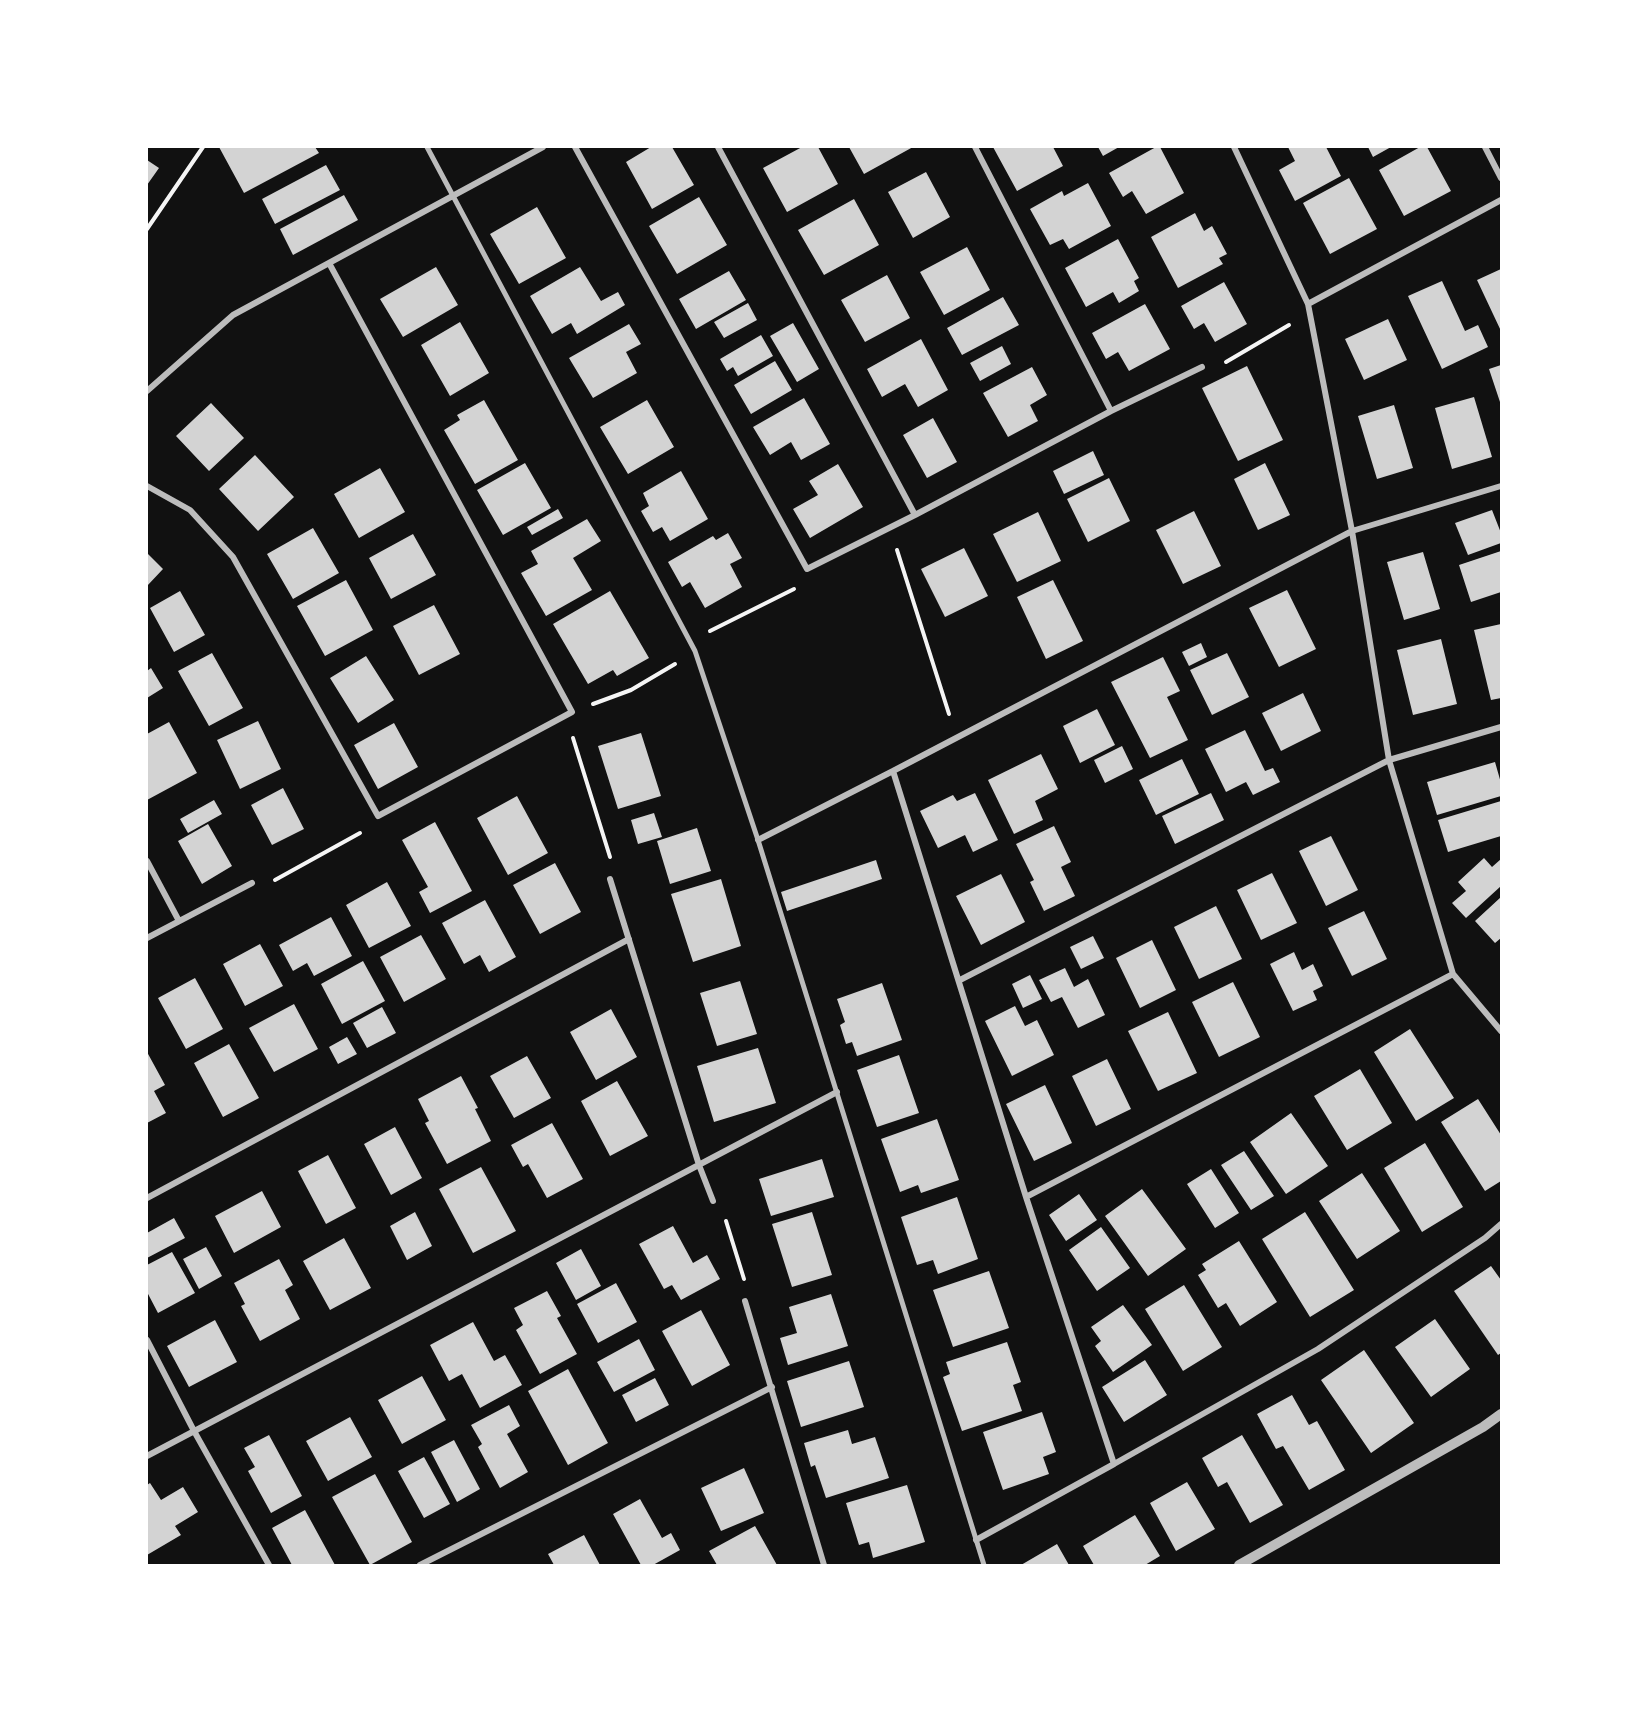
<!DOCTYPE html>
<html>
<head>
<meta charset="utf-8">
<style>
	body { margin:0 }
	#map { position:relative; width:1648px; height:1712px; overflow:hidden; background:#111; font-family:"Varela Round",sans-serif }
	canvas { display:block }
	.frame { position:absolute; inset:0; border:148px solid #fff; pointer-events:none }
</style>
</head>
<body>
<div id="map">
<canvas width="1648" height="1712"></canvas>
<div class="frame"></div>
</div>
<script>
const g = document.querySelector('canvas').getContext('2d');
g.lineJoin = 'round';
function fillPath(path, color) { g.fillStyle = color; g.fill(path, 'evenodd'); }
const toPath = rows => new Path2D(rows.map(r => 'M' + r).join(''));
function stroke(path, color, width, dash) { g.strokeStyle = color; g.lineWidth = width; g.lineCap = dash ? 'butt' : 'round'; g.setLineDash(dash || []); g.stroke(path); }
fillPath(toPath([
	[219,147,315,147,319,153,244,193],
	[651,147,672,147,694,185,652,209,626,162],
	[802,147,818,147,838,184,787,212,763,168],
	[849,147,913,147,864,174],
	[993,147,1053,147,1063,166,1017,191],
	[1098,147,1119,147,1103,156],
	[1156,147,1160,147,1184,193,1146,214,1132,191,1123,197,1109,173],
	[1288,147,1326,147,1341,176,1295,201,1279,170,1295,161],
	[1368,147,1391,147,1373,157],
	[1420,147,1427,147,1451,191,1404,216,1379,170],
	[147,160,159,168,147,185],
	[326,165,340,190,275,224,262,199],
	[926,172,950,217,913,238,888,192],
	[1349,178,1377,229,1330,254,1303,203],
	[1088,183,1111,226,1069,249,1063,239,1050,245,1030,209,1062,191,1064,196],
	[344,195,358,220,293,255,280,229],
	[699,197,727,245,677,274,649,226],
	[854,199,879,245,824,275,798,230],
	[537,207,566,258,519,284,490,234],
	[1195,213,1204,231,1212,226,1227,254,1219,258,1223,264,1178,288,1151,237],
	[1118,239,1139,278,1134,281,1139,291,1119,303,1113,292,1086,307,1065,268],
	[967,247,990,290,944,315,920,272],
	[436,267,458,305,403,337,380,299],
	[580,267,601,301,618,292,625,305,577,334,571,323,552,334,530,296],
	[1501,269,1501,331,1477,280],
	[729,271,746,300,696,329,679,299],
	[887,275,910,318,865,342,841,300],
	[1442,281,1465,331,1478,325,1488,347,1442,369,1408,296],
	[1224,282,1247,324,1215,342,1204,323,1194,329,1181,306],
	[1003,297,1019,325,962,355,947,328],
	[748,303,757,320,724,338,714,322],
	[1145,304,1170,349,1129,371,1118,352,1106,359,1092,333],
	[1388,319,1407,360,1364,380,1345,339],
	[460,322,489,373,450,396,421,345],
	[793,323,819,369,797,382,770,336],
	[629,324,641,344,626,352,637,373,593,398,569,358],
	[761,335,773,356,738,376,733,367,727,371,720,359],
	[921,339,948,390,918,407,905,384,882,397,867,369],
	[1002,346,1011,364,980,381,970,363],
	[775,361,792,390,751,414,734,385],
	[1501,365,1501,405,1489,369],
	[1247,366,1283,440,1238,461,1202,388],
	[1032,367,1047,395,1030,405,1038,421,1008,437,983,393],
	[1474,397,1492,457,1452,469,1435,408],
	[804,398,830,444,801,460,791,442,770,455,753,427],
	[484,400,518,460,475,484,444,430,460,420,457,415],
	[647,400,674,447,628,474,600,427],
	[211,403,244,438,209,471,176,436],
	[1394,405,1413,468,1377,479,1358,416],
	[933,418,957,462,927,478,903,435],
	[1093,451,1104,475,1064,494,1053,471],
	[255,455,294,497,258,531,219,489],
	[525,463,551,508,503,535,477,490],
	[1265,463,1290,515,1258,530,1234,479],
	[838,464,863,507,810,538,793,509,818,495,809,481],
	[380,468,405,512,359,538,334,494],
	[681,471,708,519,670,541,662,527,653,532,641,511,649,506,643,493],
	[1109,478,1130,521,1088,542,1067,499],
	[558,509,563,518,532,535,527,527],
	[1492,510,1501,533,1501,543,1468,555,1455,523],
	[1194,511,1221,566,1183,584,1156,530],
	[1038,512,1061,561,1017,582,993,534],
	[587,519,601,541,573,558,592,590,546,616,521,573,538,564,531,551],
	[313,528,339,573,293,599,267,554],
	[728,533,742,558,730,564,742,587,705,608,690,582,682,587,668,562,713,536,716,540],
	[413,534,436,575,391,599,369,558],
	[964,548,988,596,945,617,921,569],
	[1501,551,1501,592,1471,602,1459,565],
	[1423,552,1440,609,1404,620,1387,562],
	[147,553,163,569,147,586],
	[346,580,373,630,325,656,297,606],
	[1053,580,1083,641,1046,659,1017,597],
	[1287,590,1316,649,1279,667,1249,608],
	[180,591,205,635,174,652,150,608],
	[610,591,649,658,617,676,613,670,588,684,553,624],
	[434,605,460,654,419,675,393,626],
	[1501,624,1501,698,1491,700,1474,630],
	[1441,639,1457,704,1413,715,1397,650],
	[1201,643,1207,657,1189,666,1182,652],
	[212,653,243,708,209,726,178,671],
	[1227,653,1249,697,1212,715,1190,670],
	[366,656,394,700,358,723,330,678],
	[1163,657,1180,691,1167,697,1188,740,1150,758,1111,682],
	[151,668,163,688,147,698,147,671],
	[1303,693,1321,731,1281,751,1262,713],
	[1097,709,1115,745,1080,763,1063,726],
	[258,721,281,769,240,789,217,740],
	[169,722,197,773,147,800,147,734],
	[394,723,418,767,378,789,354,745],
	[1245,730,1265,771,1273,768,1280,782,1253,795,1246,782,1226,792,1205,749],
	[641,733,661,796,618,809,598,746],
	[1122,746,1133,769,1105,783,1094,760],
	[1041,754,1058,789,1035,801,1043,820,1014,834,988,780],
	[1182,759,1199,794,1156,815,1139,780],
	[1495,762,1501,783,1501,796,1437,815,1427,782],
	[283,788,304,829,272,845,251,805],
	[975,793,998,840,973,852,965,835,938,848,920,811,953,795,957,801],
	[1211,793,1224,820,1175,844,1162,816],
	[517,796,548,853,508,875,477,818],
	[214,800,222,814,188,833,180,819],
	[1501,801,1501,836,1448,852,1438,820],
	[654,813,662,837,638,844,631,820],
	[435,822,472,891,430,913,419,892,428,887,402,840],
	[208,824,232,866,202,884,178,841],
	[1054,826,1071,862,1061,867,1075,896,1044,911,1030,882,1034,880,1016,844],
	[697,828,711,871,670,884,657,841],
	[1331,836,1358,890,1326,906,1299,851],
	[1484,858,1492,867,1501,859,1501,886,1466,918,1452,903,1466,891,1458,882],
	[876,860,882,879,787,911,781,892],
	[555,863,581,912,540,934,513,885],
	[1272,873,1297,923,1261,940,1237,890],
	[1001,874,1025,922,981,945,956,896],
	[721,879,741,946,693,962,671,894],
	[387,882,411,926,369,948,346,905],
	[1501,897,1501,938,1495,943,1475,921],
	[485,900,516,957,489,972,480,955,464,964,442,923],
	[1216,906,1242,959,1199,979,1174,927],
	[1364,911,1387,959,1352,976,1328,928],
	[331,917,352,956,314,976,307,963,293,971,279,945],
	[421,935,446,979,404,1002,380,957],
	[1093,936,1104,958,1081,969,1070,947],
	[1152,940,1176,990,1140,1008,1116,958],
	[260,944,283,986,245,1006,223,964],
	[1294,952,1302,970,1313,964,1323,986,1313,991,1317,1000,1293,1011,1270,964],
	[363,961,385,1001,342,1024,321,984],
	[1065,968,1074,987,1088,979,1105,1015,1078,1028,1062,997,1051,1002,1039,980],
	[1030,975,1042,999,1023,1008,1012,984],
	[195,978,223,1029,186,1049,158,998],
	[740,981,757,1034,717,1046,700,993],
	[1233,982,1260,1037,1219,1057,1192,1002],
	[882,983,902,1040,857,1056,852,1042,846,1044,840,1025,845,1022,837,999],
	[294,1004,318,1049,274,1072,249,1028],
	[1015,1006,1025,1026,1037,1020,1054,1055,1012,1076,985,1021],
	[382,1007,396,1033,367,1048,353,1023],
	[611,1009,637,1057,596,1080,570,1032],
	[1168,1012,1197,1073,1158,1091,1128,1031],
	[1410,1029,1454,1098,1416,1121,1374,1052],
	[347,1037,357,1054,338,1064,329,1047],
	[229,1044,259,1098,223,1117,194,1063],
	[758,1048,776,1103,714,1122,697,1066],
	[147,1052,165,1085,154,1091,166,1113,147,1123],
	[899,1055,919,1113,877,1127,857,1070],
	[527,1056,551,1098,514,1118,490,1076],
	[1107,1059,1131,1109,1096,1126,1072,1076],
	[1360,1069,1392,1123,1347,1150,1314,1096],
	[461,1076,478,1108,475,1109,491,1141,447,1164,425,1123,429,1121,418,1099],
	[617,1081,648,1136,610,1156,581,1101],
	[1045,1085,1072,1143,1034,1161,1006,1104],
	[1478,1099,1501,1135,1501,1181,1485,1191,1441,1122],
	[1291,1113,1328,1166,1286,1194,1250,1142],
	[937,1119,959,1180,921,1193,918,1185,900,1192,881,1139],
	[552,1123,583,1179,547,1198,528,1164,523,1167,511,1145],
	[395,1127,422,1178,391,1195,364,1144],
	[1425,1143,1463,1207,1422,1232,1384,1168],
	[1244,1151,1274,1196,1251,1210,1221,1165],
	[328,1155,356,1208,326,1224,298,1171],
	[822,1159,834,1197,771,1216,759,1179],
	[481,1167,516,1231,473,1253,439,1189],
	[1211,1169,1239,1213,1215,1228,1187,1184],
	[1362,1173,1400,1231,1357,1259,1319,1201],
	[1142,1189,1186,1249,1148,1276,1105,1216],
	[262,1191,281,1227,234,1253,215,1216],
	[1079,1194,1097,1220,1066,1241,1049,1215],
	[957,1197,978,1259,938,1274,933,1260,917,1265,901,1217],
	[415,1212,432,1246,407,1260,390,1226],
	[812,1212,832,1275,792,1287,772,1224],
	[1305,1212,1354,1290,1310,1317,1262,1239],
	[174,1218,185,1238,147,1258,147,1233],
	[673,1226,693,1263,707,1255,720,1279,681,1300,672,1285,664,1289,639,1244],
	[1101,1227,1130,1268,1097,1291,1069,1250],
	[344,1238,371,1288,330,1310,303,1261],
	[1239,1241,1277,1302,1240,1326,1226,1303,1218,1308,1198,1275,1206,1270,1202,1264],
	[206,1247,222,1276,199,1289,183,1259],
	[581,1249,601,1286,576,1300,556,1263],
	[172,1252,195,1293,158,1313,147,1292,147,1265],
	[279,1259,293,1285,285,1290,300,1319,260,1341,241,1306,245,1304,234,1283],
	[1491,1266,1501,1280,1501,1353,1498,1355,1454,1291],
	[989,1271,1009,1328,953,1347,933,1290],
	[616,1283,637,1322,598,1343,577,1304],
	[1184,1285,1222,1347,1183,1371,1145,1309],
	[547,1291,561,1316,557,1318,577,1354,540,1374,516,1330,523,1325,514,1308],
	[831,1294,848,1346,788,1365,780,1338,797,1333,789,1307],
	[1123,1305,1152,1345,1113,1372,1095,1346,1101,1341,1091,1327],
	[701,1310,730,1365,692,1386,662,1331],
	[1435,1319,1470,1369,1431,1397,1395,1347],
	[215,1320,237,1362,189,1387,167,1346],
	[473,1322,494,1361,505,1355,522,1385,480,1408,462,1374,449,1381,430,1345],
	[639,1339,655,1370,614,1392,597,1362],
	[1007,1342,1021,1382,1013,1385,1022,1411,962,1431,943,1377,950,1374,946,1362],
	[1364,1350,1414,1423,1371,1453,1321,1380],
	[1145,1360,1167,1395,1124,1422,1102,1387],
	[849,1361,864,1407,801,1427,787,1381],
	[568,1369,608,1443,568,1465,528,1391],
	[422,1376,446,1420,402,1444,378,1400],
	[655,1378,669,1405,636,1422,622,1395],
	[1292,1395,1309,1425,1317,1421,1345,1470,1309,1490,1283,1446,1276,1449,1257,1414],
	[509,1405,520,1426,507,1434,528,1472,500,1488,478,1447,482,1444,471,1425],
	[1042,1412,1056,1452,1043,1457,1049,1474,1003,1490,983,1432],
	[350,1417,372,1457,328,1481,306,1441],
	[848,1430,852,1444,875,1437,889,1478,826,1498,815,1465,811,1467,804,1443],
	[269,1435,302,1496,271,1513,248,1471,255,1467,244,1448],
	[1242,1435,1283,1505,1250,1523,1227,1482,1218,1487,1202,1458],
	[454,1440,480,1489,457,1502,431,1452],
	[424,1457,450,1504,424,1518,398,1471],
	[744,1468,764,1513,721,1531,701,1488],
	[375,1474,412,1542,370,1565,332,1497],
	[1187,1482,1215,1529,1176,1551,1150,1503],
	[150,1483,161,1500,183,1487,198,1512,175,1526,181,1535,147,1555,147,1485],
	[907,1485,925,1542,873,1558,869,1542,859,1545,846,1503],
	[640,1499,662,1538,671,1533,680,1550,653,1565,641,1565,613,1514],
	[305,1510,335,1565,292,1565,272,1528],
	[1135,1515,1160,1556,1145,1565,1094,1565,1083,1546],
	[755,1526,777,1565,717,1565,709,1551],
	[584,1535,600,1565,554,1565,548,1554],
	[1057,1544,1069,1565,1021,1565]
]), '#d3d3d3');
stroke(toPath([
	[147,229,203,147],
	[1226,362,1289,325],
	[897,550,949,714],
	[710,631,794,589],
	[593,704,631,690,675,664],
	[573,738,610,857],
	[275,880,360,833],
	[726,1221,744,1279]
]), '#f5f5f5', 4);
stroke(toPath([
	[427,147,695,651,758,840,984,1565]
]), '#bcbcbc', 5);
stroke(toPath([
	[575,147,807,569,915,515],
	[718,147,915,515,1111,411,1202,367],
	[975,147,1111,411],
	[1234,147,1308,304,1352,531,1389,760,1453,974,1501,1031],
	[1485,147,1501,178],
	[1308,304,1501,200],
	[147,391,233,315,543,147],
	[147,486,190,510,233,557,378,816,572,712,329,263],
	[1501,486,1352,531,893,771,1026,1197,1114,1464,1318,1349,1485,1238,1501,1224],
	[758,840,893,771],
	[147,861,179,921],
	[610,879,699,1165,713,1201],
	[147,938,252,883],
	[960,980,1389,760,1501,727],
	[1026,1197,1453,974],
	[147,1198,629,939],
	[745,1301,824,1565],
	[147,1340,194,1431,269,1565],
	[147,1456,837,1092],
	[976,1540,1114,1464],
	[420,1565,772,1387]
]), '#bcbcbc', 6);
stroke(toPath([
	[1239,1565,1483,1427,1501,1414]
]), '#bcbcbc', 10);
</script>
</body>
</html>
